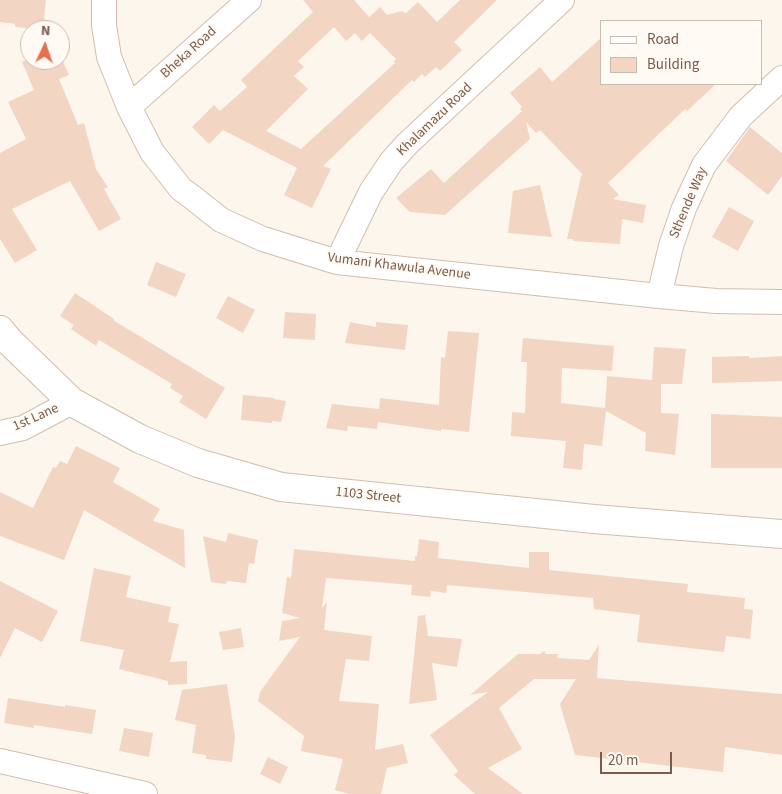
<!DOCTYPE html>
<html>
<head>
<meta charset="utf-8">
<style>
	body { margin:0 }
	#map { position:relative; width:782px; height:794px; overflow:hidden; background:#fdf6ec; font-family:"Source Sans 3",sans-serif }
	canvas { display:block }
	.legend { position:absolute; left:600px; top:20px; width:162px; height:65px; box-sizing:border-box; background:#fffaf3; border:1px solid #cabbb1; margin:0; padding:6px 9px; list-style:none; font-size:15px; color:#7a5c4d }
	.legend li { display:flex; align-items:center; gap:10px; height:25px }
	.legend b { width:25px; border:1px solid #cabbb1 }
	.north { position:absolute; left:20px; top:20px; width:50px; height:50px; box-sizing:border-box; background:#fffaf3; border:1px solid #cabbb1; border-radius:50%; rotate:3deg; font-size:14px; font-weight:700; line-height:20px; text-align:center; color:#7a5c4d }
	.north::after { content:''; display:block; margin:auto; width:18px; height:22px; background:#e76f51; clip-path:polygon(50% 0,100% 100%,50% 72%,0 100%) }
	.scale { position:absolute; left:600px; top:752px; width:72px; height:22px; box-sizing:border-box; border:2px solid #7a5c4d; border-top:0; padding-left:6px; font-size:15px; line-height:18px; white-space:nowrap; color:#7a5c4d; -webkit-text-stroke:4px #fffaf3; paint-order:stroke }
</style>
</head>
<body>
<div id="map">
<canvas width="782" height="794"></canvas>
<ul class="legend">
<li><b style="height:6px;background:#fff"></b>Road</li>
<li><b style="height:14px;background:#f3d5c3"></b>Building</li>
</ul>
<div class="north">N</div>
<div class="scale">20 m</div>
</div>
<script>
const g = document.querySelector('canvas').getContext('2d');
g.lineJoin = 'round';
function fillPath(path, color) { g.fillStyle = color; g.fill(path, 'evenodd'); }
const toPath = rows => new Path2D(rows.map(r => 'M' + r).join(''));
function stroke(path, color, width, dash) { g.strokeStyle = color; g.lineWidth = width; g.lineCap = dash ? 'butt' : 'round'; g.setLineDash(dash || []); g.stroke(path); }
function drawText(font, color, halo, rows, align = 'center') {
  g.font = font + ' "Source Sans 3",sans-serif'; g.lineWidth = 4; g.setLineDash([]); g.textBaseline = 'middle'; g.strokeStyle = halo; g.fillStyle = color; for (const [text, x, y, turn = 0] of rows) {
    g.save(); g.translate(x, y); g.rotate((+turn || 0) * Math.PI / 180); g.textAlign = isNaN(turn) ? turn : align; if (halo) g.strokeText(text, 0, 0); g.fillText(text, 0, 0); g.restore();
  }
}
fillPath(toPath([
	[0,0,46,0,44,18,49,30,15,27,15,24,0,22],
	[303,0,354,0,369,17,380,7,387,15,401,11,406,13,418,2,437,22,460,0,497,0,454,42,462,50,440,71,436,67,425,77,422,74,414,82,412,80,323,166,331,169,312,208,284,195,297,168,223,130,209,144,192,127,214,105,220,111,247,87,241,80,313,12],
	[334,27,346,41,355,33,362,41,370,33,396,59,394,61,395,63,301,149,266,131,308,89,294,76,304,67,298,61],
	[601,38,601,84,716,84,687,111,685,109,608,183,619,195,613,199,646,205,643,223,622,219,620,244,573,241,573,239,567,239,581,176,583,175,540,130,536,133,526,122,530,139,445,215,410,212,396,198,431,169,444,183,522,111,520,109,522,107,510,93,540,67,552,82],
	[60,55,69,75,59,79,78,125,84,123,96,169,108,187,104,189,121,219,99,231,70,181,12,209,37,250,15,263,0,239,0,153,26,139,8,102,34,90,22,62,30,58,30,60,60,60],
	[750,127,782,153,782,176,768,195,726,161],
	[540,185,552,237,508,233,513,191],
	[729,207,754,221,738,251,712,237],
	[156,262,186,274,176,297,147,285],
	[75,293,114,319,113,320,225,388,206,419,179,402,183,396,170,388,172,384,99,340,96,346,71,329,74,325,60,316],
	[228,296,255,310,243,333,216,318],
	[285,312,316,314,315,340,283,338],
	[350,322,376,327,376,322,408,325,405,350,345,343],
	[448,331,479,333,469,432,441,429,441,431,378,422,377,429,348,426,347,431,326,428,332,404,379,409,380,398,439,405,441,357,445,358],
	[523,338,614,346,612,371,562,368,561,403,605,408,607,376,652,380,654,347,686,349,682,384,661,384,661,413,679,414,675,455,645,451,646,433,606,411,602,446,584,444,582,470,563,468,566,441,511,436,512,412,525,413,527,362,521,362],
	[749,356,749,358,782,356,782,381,712,383,712,357],
	[243,395,274,398,274,399,286,401,281,422,272,421,272,423,241,420],
	[711,414,782,417,782,468,711,468],
	[76,446,120,468,113,482,160,509,153,521,184,530,185,568,84,510,64,560,0,536,0,492,33,508,53,467,56,468,60,461,67,464],
	[228,533,258,540,254,564,249,563,246,583,227,581,226,584,211,582,203,536,226,542],
	[419,539,439,542,438,558,529,568,529,552,549,552,549,570,688,584,687,592,745,598,744,609,753,610,750,639,726,636,724,652,637,642,640,615,594,609,593,598,447,585,446,593,431,591,430,597,411,595,412,585,326,578,322,608,327,602,324,630,372,636,369,661,346,659,339,701,379,704,375,750,403,744,408,763,387,768,381,794,349,794,335,790,343,759,301,751,304,736,258,701,260,692,300,637,279,641,282,621,300,618,282,613,287,577,291,578,294,549,415,561,415,556,417,556],
	[94,568,131,576,126,597,171,607,168,622,179,624,170,662,187,661,187,684,168,685,168,681,119,669,124,650,80,641],
	[0,581,58,611,42,642,15,628,0,658],
	[425,615,428,636,462,639,457,667,432,663,437,700,409,704,418,616],
	[241,628,244,647,223,650,219,632],
	[599,645,597,678,782,694,782,755,725,747,723,772,575,755,560,704,576,679,534,679,499,708,522,749,488,768,523,794,475,794,454,775,458,771,430,735,488,692,470,695,518,654,540,654,544,651,546,654,558,654,557,658,589,660],
	[227,684,235,737,232,762,206,759,206,755,192,753,196,725,175,720,182,690],
	[8,698,65,707,65,705,96,710,92,734,34,725,34,728,4,723],
	[124,728,153,733,149,757,119,751],
	[268,757,288,767,280,784,260,774]
]), '#f3d5c3');
const minor = toPath([
	[104,0,104,25,109,57,129,107,152,152,181,189,192,197,221,220,263,239,337,262,659,296,716,301,782,302],
	[129,107,249,0],
	[337,262,371,192,391,162,407,144,562,0],
	[659,296,671,246,684,208,704,165,741,116,782,78],
	[0,433,23,428,72,402],
	[0,761,145,794]
]);
const tertiary = toPath([
	[0,330,9,341,72,402,140,439,198,463,281,487,594,519,782,534]
]);
stroke(minor, '#d1beb0', 26);
stroke(tertiary, '#d1beb0', 30);
stroke(minor, '#fff', 24);
stroke(tertiary, '#fff', 28);
drawText('14px', '#7a5c4d', '#fffaf3', [
	["Bheka Road",189,53,-42],
	["Khalamazu Road",435,120,-44],
	["Sthende Way",689,203,-67],
	["Vumani Khawula Avenue",399,267,7],
	["1st Lane",36,418,-24],
	["1103 Street",368,496,6]
]);
</script>
</body>
</html>
